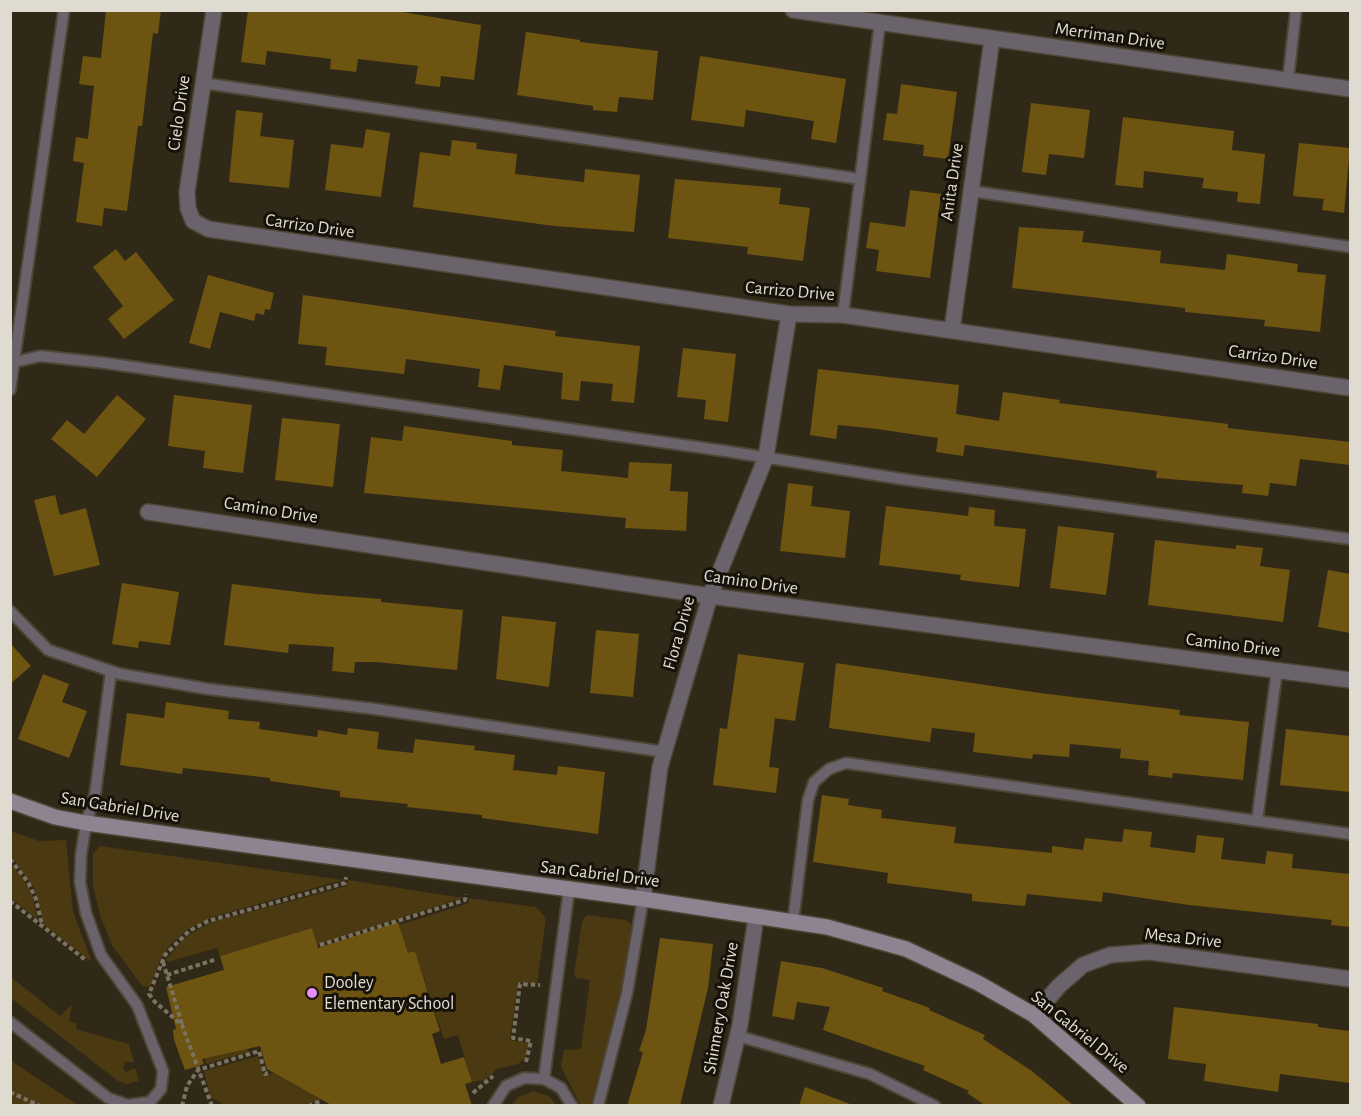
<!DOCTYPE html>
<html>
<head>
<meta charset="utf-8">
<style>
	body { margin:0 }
	#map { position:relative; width:1361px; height:1116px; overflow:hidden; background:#312917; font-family:"Alegreya Sans",sans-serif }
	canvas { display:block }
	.frame { position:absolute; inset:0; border:12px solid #e0dbd0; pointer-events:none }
</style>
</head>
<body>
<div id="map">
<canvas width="1361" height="1116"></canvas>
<div class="frame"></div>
</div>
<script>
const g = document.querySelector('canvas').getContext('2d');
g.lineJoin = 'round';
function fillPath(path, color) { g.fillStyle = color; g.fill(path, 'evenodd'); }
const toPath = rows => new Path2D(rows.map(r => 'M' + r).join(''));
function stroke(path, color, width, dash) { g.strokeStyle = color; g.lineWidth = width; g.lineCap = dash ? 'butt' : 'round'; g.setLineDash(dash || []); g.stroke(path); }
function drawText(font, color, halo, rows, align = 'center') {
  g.font = font + ' "Alegreya Sans",sans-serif'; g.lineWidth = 6; g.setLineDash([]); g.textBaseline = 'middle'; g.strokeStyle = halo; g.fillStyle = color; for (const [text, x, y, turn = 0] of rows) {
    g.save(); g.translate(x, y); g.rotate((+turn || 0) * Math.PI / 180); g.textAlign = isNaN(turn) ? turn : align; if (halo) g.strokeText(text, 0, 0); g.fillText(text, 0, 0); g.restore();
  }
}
fillPath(toPath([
	[10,831,39,841,66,840,73,912,92,962,44,925,34,888,11,856],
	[100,846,121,849,343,880,212,917,188,929,171,944,160,960,150,987,142,986,112,945,100,915,93,886,93,854],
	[10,864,23,878,32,894,38,920,11,898],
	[348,880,463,898,317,945,312,928,220,956,217,948,168,962,166,960,185,937,212,922,347,886],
	[468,898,536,907,546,918,537,984,518,982,510,1040,529,1043,526,1057,518,1064,497,1069,485,1080,472,1082,458,1035,444,1039,415,951,408,953,399,925,469,903],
	[587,915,626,920,633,926,620,998,591,1105,581,1106,561,1067,564,1050,581,1049,590,980,576,978,574,974,582,922],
	[11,977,60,1016,72,1004,69,1021,77,1024,76,1029,129,1044,134,1062,125,1062,123,1069,126,1072,135,1068,139,1081,127,1084,118,1081,11,998],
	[247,1047,249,1052,206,1064,204,1053],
	[258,1056,264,1076,274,1073,322,1100,301,1105,225,1105,210,1097,204,1071],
	[11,1061,78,1105,11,1105],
	[533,1091,549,1096,556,1105,512,1105,518,1097]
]), '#4a3911');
fillPath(toPath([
	[106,10,161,10,158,34,153,33,142,126,138,126,127,211,104,208,102,226,76,222,84,163,73,161,76,137,88,139,94,86,79,84,83,56,101,58],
	[248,10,390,10,481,25,474,80,441,76,440,87,415,84,418,66,358,59,356,72,330,69,331,59,267,51,265,65,241,62],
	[526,32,580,40,580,42,658,51,653,100,619,97,617,112,593,110,593,106,517,95],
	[700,56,846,79,836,143,811,139,814,121,746,110,744,127,691,120],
	[901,84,957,92,948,159,923,156,924,145,883,140,887,113,897,114],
	[1031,103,1090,110,1084,158,1049,154,1046,175,1022,172],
	[236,110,263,113,260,136,294,140,289,188,229,182],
	[1123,117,1234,131,1232,150,1265,154,1260,204,1237,202,1238,192,1202,188,1204,178,1144,171,1143,188,1115,185],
	[366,129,390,133,381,197,325,190,331,144,363,148],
	[452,140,477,143,476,149,517,154,515,174,584,182,585,169,640,175,634,232,554,226,413,207,420,152,450,156],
	[1299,143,1350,148,1344,213,1322,210,1324,199,1293,196],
	[675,179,781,188,779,204,810,208,803,261,747,254,748,247,668,238],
	[910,190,941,194,930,278,876,271,879,250,866,248,870,222,905,227],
	[1019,227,1084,231,1082,242,1161,251,1160,263,1225,270,1227,254,1298,264,1297,272,1326,275,1320,332,1264,326,1265,320,1185,312,1185,308,1012,288],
	[116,249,125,261,136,252,174,300,124,339,108,319,123,306,93,267],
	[208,275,274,293,270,310,265,309,264,315,256,313,254,321,220,312,210,349,189,343],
	[303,295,556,331,555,336,640,346,634,403,611,401,613,384,581,381,579,401,561,399,563,373,504,365,500,390,478,387,480,369,406,359,404,374,325,365,327,347,298,344],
	[683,348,736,354,728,422,704,419,706,400,677,397],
	[818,369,959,385,956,414,999,421,1003,392,1060,400,1059,403,1228,424,1228,428,1350,442,1350,465,1300,459,1296,486,1270,483,1268,496,1242,493,1243,485,1156,478,1157,471,965,445,963,456,936,452,938,438,877,429,838,425,836,439,810,435],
	[117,395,146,419,97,477,51,439,67,420,84,434],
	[174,395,252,405,243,473,203,468,205,451,168,446],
	[282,418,340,424,333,487,275,480],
	[404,426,512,441,512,445,563,450,561,471,628,478,629,462,672,464,670,491,688,492,686,531,625,528,626,518,364,493,371,437,402,441],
	[788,483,813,486,811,506,850,511,845,558,780,551],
	[55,495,60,515,86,508,100,565,54,576,34,500],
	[886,506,968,516,969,507,995,510,994,526,1026,529,1019,587,960,580,961,575,879,565],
	[1058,526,1114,533,1106,595,1050,588],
	[1155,540,1236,549,1236,545,1263,548,1260,566,1290,570,1283,622,1148,605],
	[1328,570,1350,574,1350,633,1318,627],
	[122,583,179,592,170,645,139,641,138,648,112,644],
	[232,584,315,594,381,599,381,602,463,610,457,670,376,662,355,662,354,673,332,671,334,647,289,644,288,653,224,645],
	[502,616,556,622,549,687,496,679],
	[596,630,639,634,633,697,590,693],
	[10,643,31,666,10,684],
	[738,654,804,663,795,721,775,718,769,767,779,768,776,793,713,785,720,728,727,729],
	[836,663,1040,693,1180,710,1179,715,1249,722,1243,780,1173,773,1172,778,1148,775,1149,761,1120,758,1121,749,1070,744,1069,757,1033,754,1032,759,973,752,975,733,932,728,930,742,829,728],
	[43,674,69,684,62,702,87,711,69,758,18,739],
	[166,702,229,711,228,719,260,722,259,729,317,737,318,730,347,735,348,728,379,732,377,749,413,753,415,739,475,746,474,750,515,755,513,770,557,775,558,766,605,772,598,834,482,818,482,815,407,807,408,804,340,797,340,791,270,781,270,778,183,768,182,774,120,765,127,713,164,718],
	[1286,729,1350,736,1350,792,1280,785],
	[822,795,849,799,848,805,882,810,881,818,956,827,954,843,1052,853,1052,846,1083,850,1085,838,1122,842,1124,829,1152,832,1150,847,1195,853,1197,835,1224,838,1221,859,1265,864,1267,851,1293,854,1292,868,1350,874,1350,927,1331,925,1332,920,1189,905,1103,892,1102,902,1027,894,1025,906,972,901,972,894,887,883,888,873,813,862],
	[398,922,408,953,415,951,440,1031,432,1034,441,1064,464,1057,472,1082,465,1084,472,1106,333,1106,267,1069,260,1046,202,1059,204,1064,185,1070,174,1040,173,1030,176,1029,166,987,224,970,220,956,312,928,318,948],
	[660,938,713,944,708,988,680,1106,627,1106,643,1052,639,1051,646,1030],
	[781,961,822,968,883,988,882,991,930,1008,929,1010,985,1035,983,1039,1032,1071,1074,1106,986,1106,967,1093,969,1091,923,1070,925,1066,823,1030,830,1007,797,1002,794,1020,772,1016],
	[1174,1007,1318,1024,1318,1027,1350,1031,1350,1083,1280,1074,1278,1092,1204,1081,1206,1064,1168,1059],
	[805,1087,850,1104,850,1106,799,1106]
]), '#6d5410');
const lane = toPath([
	[1288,80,1296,10],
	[203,83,860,179],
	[971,191,1350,247],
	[843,315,880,22],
	[15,362,40,356,105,363,725,451,908,480,1350,539],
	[10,390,64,10],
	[10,611,48,650,120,674,208,689,375,709,665,752],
	[1257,821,1277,670],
	[793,922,808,800,814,782,829,769,846,763,1350,834],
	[10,1022,108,1098,128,1105,150,1102,161,1089,163,1071,137,1005,101,955,86,913,80,882,81,855,86,823,95,795,111,671],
	[738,1036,870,1074,935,1106],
	[544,1079,569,890],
	[493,1106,506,1086,524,1078,544,1079,561,1088,572,1106],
	[598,1106,627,993,643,899]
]);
const street = toPath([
	[214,10,187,192,188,208,193,221,208,229,789,314,843,315,1350,388],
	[793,10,1350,89],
	[952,330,992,39],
	[148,512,710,596,1350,680],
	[643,899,660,767,710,596,766,457,789,314],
	[1034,1015,1059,986,1083,965,1110,955,1150,952,1350,979],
	[721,1106,740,1025,756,917]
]);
const secondary = toPath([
	[10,801,55,817,86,823,643,899,827,927,906,949,978,983,1034,1015,1138,1106]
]);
stroke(lane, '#4d4535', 14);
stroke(street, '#4d4535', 18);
stroke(secondary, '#4d4535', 18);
stroke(toPath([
	[10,859,28,882,36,899,42,925],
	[10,901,87,961],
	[320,945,465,900,466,894],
	[163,962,182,1024],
	[167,975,217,959],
	[526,1062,531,1041,513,1038,520,984,540,985],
	[10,1092,40,1106],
	[473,1093,493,1076],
	[182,1106,187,1086,198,1070,259,1051,265,1074,268,1073],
	[212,1106,182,1025,155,1002,149,994,165,955,189,931,208,921,345,883,346,877],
	[308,1106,321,1101]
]), '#7a7364', 4, [4.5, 3]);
stroke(lane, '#6a636b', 10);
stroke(street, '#6a636b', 15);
stroke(secondary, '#8e8390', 15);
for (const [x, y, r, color] of [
	[312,993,6,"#ea8dfc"]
]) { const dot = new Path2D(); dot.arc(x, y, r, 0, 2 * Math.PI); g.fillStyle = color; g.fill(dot); stroke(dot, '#16120a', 2); }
drawText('18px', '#e0dbd0', '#16120a', [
	["Merriman Drive",1110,36,8],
	["Cielo Drive",179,113,-82],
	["Anita Drive",952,182,-82],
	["Carrizo Drive",310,226,8],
	["Carrizo Drive",790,291,5],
	["Carrizo Drive",1273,357,8],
	["Camino Drive",271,510,9],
	["Camino Drive",751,582,8],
	["Flora Drive",679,633,-74],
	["Camino Drive",1233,645,7],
	["San Gabriel Drive",120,807,9],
	["San Gabriel Drive",600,874,7],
	["Mesa Drive",1183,938,6],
	["Shinnery Oak Drive",721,1008,-80],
	["San Gabriel Drive",1080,1032,39]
]);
drawText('18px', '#e0dbd0', '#16120a', [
	["Dooley",324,983],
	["Elementary School",324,1004]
], 'left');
</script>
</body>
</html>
